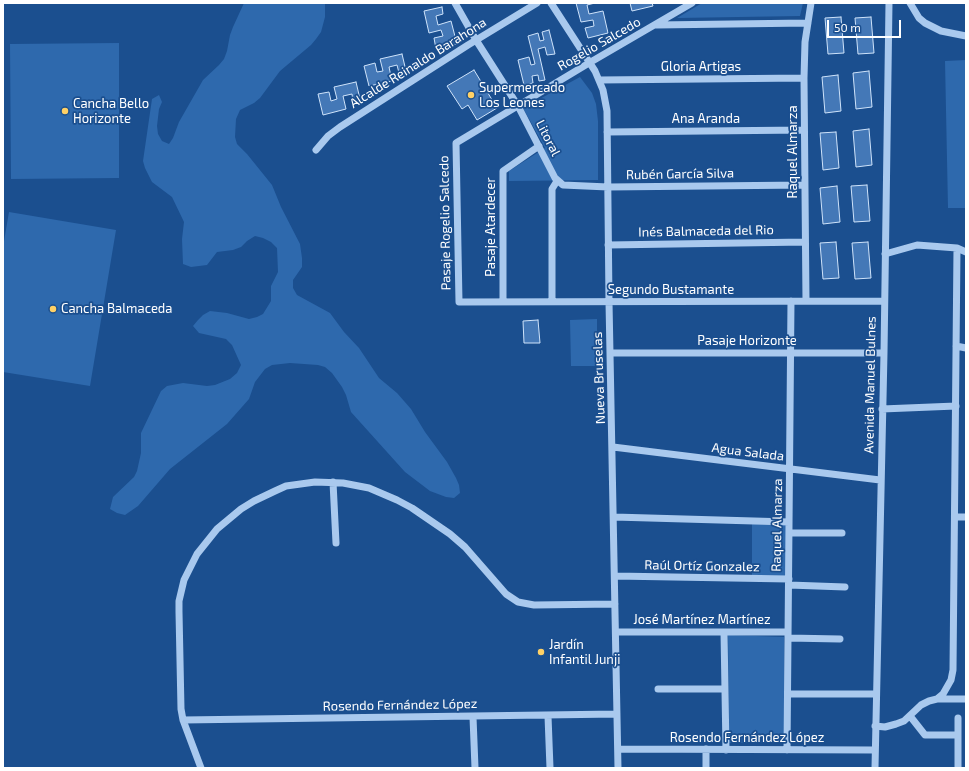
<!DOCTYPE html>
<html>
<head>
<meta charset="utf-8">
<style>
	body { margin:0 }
	#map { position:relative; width:969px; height:771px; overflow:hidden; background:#1b4f8f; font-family:"Exo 2",sans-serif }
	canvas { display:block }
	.frame { position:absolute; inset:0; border:4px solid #fff; pointer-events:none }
	.scale { position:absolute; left:827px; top:20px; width:74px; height:18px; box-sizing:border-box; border:2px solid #fff; border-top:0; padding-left:5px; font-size:12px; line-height:14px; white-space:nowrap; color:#fff; -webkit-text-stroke:3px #1b4f8f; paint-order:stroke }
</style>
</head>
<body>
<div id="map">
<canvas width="969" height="771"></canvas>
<div class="frame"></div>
<div class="scale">50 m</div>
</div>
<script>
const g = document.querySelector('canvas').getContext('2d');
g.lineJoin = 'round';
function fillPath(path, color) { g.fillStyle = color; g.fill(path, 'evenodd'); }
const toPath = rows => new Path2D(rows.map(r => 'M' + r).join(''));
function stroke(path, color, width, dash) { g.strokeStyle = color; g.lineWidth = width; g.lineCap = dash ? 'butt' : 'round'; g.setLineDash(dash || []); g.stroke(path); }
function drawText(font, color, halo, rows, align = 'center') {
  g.font = font + ' "Exo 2",sans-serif'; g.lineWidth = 3.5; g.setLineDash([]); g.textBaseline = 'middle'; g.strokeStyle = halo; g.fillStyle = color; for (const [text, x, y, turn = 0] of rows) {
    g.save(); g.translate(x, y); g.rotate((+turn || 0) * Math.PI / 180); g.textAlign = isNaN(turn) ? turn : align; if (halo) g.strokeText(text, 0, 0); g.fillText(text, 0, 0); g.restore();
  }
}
fillPath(toPath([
	[244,3,325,3,325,17,321,32,316,39,311,45,280,71,260,98,254,103,240,110,236,119,235,137,237,144,247,154,272,185,281,207,300,244,302,258,302,267,293,280,293,288,297,295,330,313,344,332,359,348,379,378,397,393,411,409,425,432,447,462,456,478,459,485,460,493,454,498,446,497,430,491,405,472,351,412,346,395,342,387,332,373,325,367,318,365,290,363,272,365,265,369,255,382,249,399,227,424,170,469,138,506,125,515,117,513,110,509,113,497,134,477,137,471,141,453,141,433,161,391,167,386,183,383,207,386,215,385,230,379,237,373,241,365,232,345,226,339,199,333,193,326,198,320,203,315,210,311,227,313,249,319,257,317,263,314,271,301,271,286,278,272,277,248,271,242,263,238,255,236,247,241,241,247,233,250,217,252,207,265,191,267,183,264,182,239,184,222,172,197,152,182,145,168,143,161,152,99,159,95,162,102,159,109,157,126,158,134,162,141,169,144,173,138,179,122,203,80,219,65,224,59,227,51,230,35,233,27],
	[702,3,803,3,800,16,677,18],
	[119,43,119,178,11,179,10,44],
	[966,60,966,208,948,208,945,61],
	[580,77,592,93,596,104,598,121,598,180,509,181,509,171,545,148,523,108],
	[9,212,116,230,90,386,3,372,3,247],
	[597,319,597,366,571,366,570,320],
	[752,524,786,525,786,576,752,575],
	[728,635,784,637,784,743,729,743]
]), '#2e69ad');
const building = toPath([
	[576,3,595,3,587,5,589,14,603,11,608,33,588,38,585,28,594,26,593,20,581,22,576,3],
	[630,3,652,3,653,6,632,11,630,3],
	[442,7,443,14,436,16,438,25,451,21,457,44,436,49,434,38,443,36,441,30,429,33,424,11,442,7],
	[841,17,844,53,828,54,825,18,841,17],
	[871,17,874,53,858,54,855,18,871,17],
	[549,30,555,54,547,55,545,47,538,49,545,80,539,81,538,75,532,76,533,83,524,85,518,60,529,57,531,65,535,64,528,36,538,33,540,41,544,40,542,32,549,30],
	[402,54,406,71,399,73,397,65,389,67,392,81,369,86,364,66,375,63,377,72,383,71,380,59,402,54],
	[474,70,497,108,477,120,468,105,462,109,447,86,474,70],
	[869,71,872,107,856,109,853,73,869,71],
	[838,75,841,111,825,113,822,77,838,75],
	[356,82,360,99,353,101,352,94,343,96,346,109,323,115,318,94,329,92,331,101,337,99,334,87,356,82],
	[869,129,872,165,856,167,853,131,869,129],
	[836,132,839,168,823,170,820,133,836,132],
	[867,185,870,221,854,222,851,186,867,185],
	[837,186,840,222,823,224,820,188,837,186],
	[836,242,839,278,823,279,820,243,836,242],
	[868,242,871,278,855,279,852,243,868,242],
	[538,320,540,343,524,343,523,321,538,320]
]);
fillPath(building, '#4478b7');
stroke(building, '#cfe3fa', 1);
stroke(toPath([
	[455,3,476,40,518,106,555,178,563,185,608,187,805,185],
	[551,3,595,71,603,90,607,111,609,302,618,768],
	[692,3,589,63,456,143,459,302,884,301],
	[910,3,919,18,925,23,941,31,966,36],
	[656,25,808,23],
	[599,80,804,78],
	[607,132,804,130],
	[316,150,328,136,340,127,468,45,537,3],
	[608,245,805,242],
	[885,254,917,245,957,248,966,252],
	[806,301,804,78,805,42,811,3],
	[503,302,503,171,539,146],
	[552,302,552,189,557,181],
	[956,346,966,348],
	[610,353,884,353],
	[882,409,956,406],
	[613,447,880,480],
	[333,482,336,543],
	[614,517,789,522],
	[955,517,966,517],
	[789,533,842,533],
	[615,576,789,579],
	[789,585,845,587],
	[616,632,788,632],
	[724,632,726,750],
	[788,638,840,639],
	[658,689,725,689],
	[788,694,876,694],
	[937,699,966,699],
	[548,716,550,768],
	[910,716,925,735,958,735],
	[473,717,475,768],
	[183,720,617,714],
	[875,726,885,727,896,724,904,721,921,705,929,701,937,699,943,694,951,680,953,670,957,248],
	[618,749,875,750],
	[706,749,706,768],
	[787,750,791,301],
	[201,768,183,720,181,709,179,612,179,601,184,580,197,554,217,529,241,509,254,501,275,491,286,486,315,482,343,483,369,488,397,500,412,508,450,534,465,547,506,594,518,602,534,605,615,604],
	[875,768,884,353,889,3],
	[958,768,958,718]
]), '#a9c9ee', 7);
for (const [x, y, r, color] of [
	[471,95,4,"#ffd166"],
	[65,111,4,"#ffd166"],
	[53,309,4,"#ffd166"],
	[541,652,4,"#ffd166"]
]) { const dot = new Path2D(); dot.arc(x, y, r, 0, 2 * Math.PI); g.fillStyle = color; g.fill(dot); stroke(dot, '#1b4f8f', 1.5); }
drawText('13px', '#fff', '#1b4f8f', [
	["Rogelio Salcedo",599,44,-30],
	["Alcalde Reinaldo Barahona",418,63,-32],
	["Gloria Artigas",701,67],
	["Ana Aranda",706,119],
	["Litoral",548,138,63],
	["Raquel Almarza",793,152,-90],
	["Rubén García Silva",680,174,-1],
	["Pasaje Rogelio Salcedo",445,223,-91],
	["Pasaje Atardecer",491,227,-90],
	["Inés Balmaceda del Rio",706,231,-1],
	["Segundo Bustamante",671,290],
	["Pasaje Horizonte",747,341],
	["Nueva Bruselas",599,378,-92],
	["Avenida Manuel Bulnes",870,385,-89],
	["Agua Salada",748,452,7],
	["Raquel Almarza",777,525,-89],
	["Raúl Ortíz Gonzalez",702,566,1],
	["José Martínez Martínez",702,620],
	["Rosendo Fernández López",400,705,-1],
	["Rosendo Fernández López",747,738]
]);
drawText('13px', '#fff', '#1b4f8f', [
	["Supermercado",479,88],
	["Los Leones",479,103],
	["Cancha Bello",73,104],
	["Horizonte",73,119],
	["Cancha Balmaceda",61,309],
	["Jardín",549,645],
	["Infantil Junji",549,660]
], 'left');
</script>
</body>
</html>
